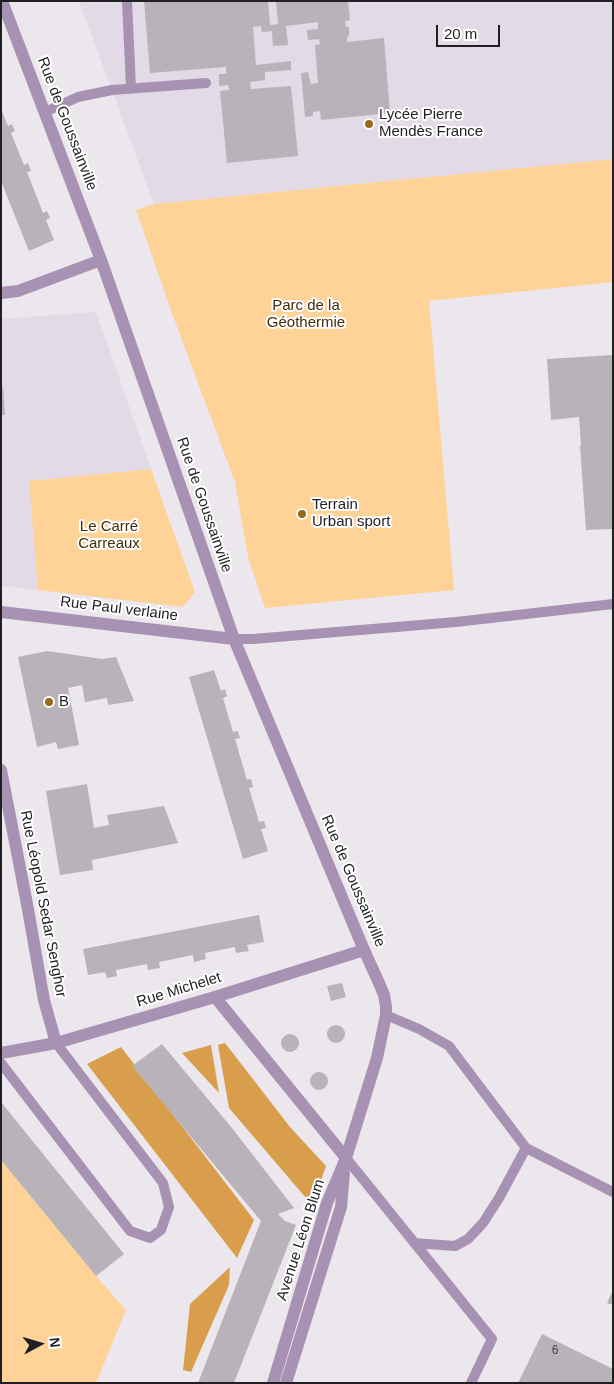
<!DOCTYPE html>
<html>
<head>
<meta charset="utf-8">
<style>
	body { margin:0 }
	#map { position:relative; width:614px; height:1384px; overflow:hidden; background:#ebe7ed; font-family:Helvetica,sans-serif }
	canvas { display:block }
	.frame { position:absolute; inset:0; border:2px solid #201f21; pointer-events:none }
	.north { position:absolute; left:15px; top:1319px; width:50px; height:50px; -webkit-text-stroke:4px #fff; paint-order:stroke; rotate:84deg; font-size:14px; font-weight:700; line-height:20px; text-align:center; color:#201f21 }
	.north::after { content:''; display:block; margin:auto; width:18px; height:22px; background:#201f21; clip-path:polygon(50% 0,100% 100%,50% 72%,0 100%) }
	.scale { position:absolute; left:436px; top:25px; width:64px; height:22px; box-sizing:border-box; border:2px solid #201f21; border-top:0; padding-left:6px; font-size:15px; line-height:18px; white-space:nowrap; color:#201f21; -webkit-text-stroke:4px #fff; paint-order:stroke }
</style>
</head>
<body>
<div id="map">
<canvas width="614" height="1384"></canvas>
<div class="frame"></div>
<div class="north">N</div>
<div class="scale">20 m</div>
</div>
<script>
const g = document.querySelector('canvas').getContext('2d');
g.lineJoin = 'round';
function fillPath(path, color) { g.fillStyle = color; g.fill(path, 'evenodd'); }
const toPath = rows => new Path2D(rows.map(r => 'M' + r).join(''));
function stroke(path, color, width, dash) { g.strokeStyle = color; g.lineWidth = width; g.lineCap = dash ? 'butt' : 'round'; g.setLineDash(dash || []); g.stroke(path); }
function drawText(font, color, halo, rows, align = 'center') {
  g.font = font + ' Helvetica,sans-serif'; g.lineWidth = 4; g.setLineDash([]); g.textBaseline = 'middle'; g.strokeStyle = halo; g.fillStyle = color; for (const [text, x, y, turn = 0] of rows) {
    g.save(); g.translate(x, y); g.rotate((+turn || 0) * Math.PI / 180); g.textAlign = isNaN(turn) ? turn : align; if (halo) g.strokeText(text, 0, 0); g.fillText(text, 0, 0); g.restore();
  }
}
fillPath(toPath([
	[79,1,613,1,613,159,154,204],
	[96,312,151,469,29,481,38,590,1,586,1,319]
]), '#e2dae7');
fillPath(toPath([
	[613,159,613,282,429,301,454,590,265,608,248,557,235,482,173,316,136,210,154,204],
	[151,469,195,592,183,607,38,590,29,481],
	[1,1160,96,1276,126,1310,96,1383,1,1383]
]), '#ffd298');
fillPath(toPath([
	[225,1043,290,1127,326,1166,312,1205,229,1108,218,1045],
	[211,1045,219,1093,182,1053],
	[121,1047,254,1220,237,1258,87,1064],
	[230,1267,229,1285,191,1372,183,1370,190,1304]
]), '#d99e4b');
fillPath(toPath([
	[144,1,268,1,270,25,278,24,276,1,348,1,350,20,345,21,346,27,349,27,349,36,347,37,347,42,384,38,390,113,321,120,320,111,313,112,313,116,305,117,301,73,308,72,311,84,318,83,315,45,320,44,319,39,308,40,307,30,318,29,318,22,286,26,288,45,273,46,272,31,262,32,261,26,253,27,256,65,291,61,291,70,265,72,265,80,250,82,251,89,291,86,298,156,227,163,220,91,229,90,228,85,219,86,219,74,226,74,226,67,150,73],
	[1,109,8,126,12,124,13,127,15,131,11,133,24,165,28,163,31,171,27,172,43,213,47,211,50,218,46,220,54,240,29,251,1,181],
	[613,355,613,529,586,530,580,446,581,446,579,417,551,420,547,359],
	[1,387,3,387,5,415,1,415],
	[47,651,102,659,116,657,134,701,108,705,107,698,85,702,82,685,68,688,79,745,58,749,56,742,37,747,18,657],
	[214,670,221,691,225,689,227,696,223,698,233,732,238,731,240,738,235,739,247,780,251,779,253,787,249,788,259,822,264,821,266,828,261,829,268,851,243,859,189,677],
	[87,784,94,828,109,825,107,815,164,806,178,843,92,860,93,870,60,875,46,791],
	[259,915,264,942,247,945,249,951,236,953,235,947,205,953,206,959,194,962,193,955,159,962,160,968,148,970,147,964,116,970,117,976,107,978,105,972,88,975,83,949],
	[342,983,346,997,331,1001,327,986],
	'327 1034a9 9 0 1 1 18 0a9 9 0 1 1-18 0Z',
	'281 1043a9 9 0 1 1 18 0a9 9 0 1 1-18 0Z',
	[162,1044,232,1128,294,1208,278,1214,285,1221,296,1225,234,1383,198,1383,261,1221,132,1066],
	'310 1081a9 9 0 1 1 18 0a9 9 0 1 1-18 0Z',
	[1,1102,124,1254,96,1276,1,1160],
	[613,1290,613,1305,607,1303],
	[542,1334,613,1369,613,1383,518,1383]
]), '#b7b3b9');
stroke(toPath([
	[127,1,131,88],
	[45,112,78,97,112,90,206,83],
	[234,639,253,639,456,622,613,604],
	[386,1015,419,1029,449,1046,526,1148,613,1192],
	[1,1063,130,1231,150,1238,161,1230,169,1207,163,1183,56,1043],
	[346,1158,492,1339,471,1383],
	[414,1243,455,1246,468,1239,483,1223,499,1198,526,1148]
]), '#a892b4', 10);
stroke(toPath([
	[2,1,101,260,234,639,364,950,379,983,384,995,386,1006,386,1015,377,1058,346,1158,327,1203,273,1383],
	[1,293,18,291,101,260],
	[1,612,234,639],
	[1,770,27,904,44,1000,56,1043],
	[215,997,346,1158],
	[1,1053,56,1043,215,997,364,950],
	[286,1383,341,1207,344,1173]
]), '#a892b4', 12);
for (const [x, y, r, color] of [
	[369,124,5,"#9a691c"],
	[302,514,5,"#9a691c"],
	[49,702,5,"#9a691c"]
]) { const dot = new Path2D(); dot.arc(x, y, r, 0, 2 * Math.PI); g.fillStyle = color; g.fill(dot); stroke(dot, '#fff', 2); }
drawText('12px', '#464447', null, [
	["6",555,1351]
]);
drawText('15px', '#201f21', '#fff', [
	["Lycée Pierre",379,115],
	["Mendès France",379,132],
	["Terrain",312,505],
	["Urban sport",312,522],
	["B",59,702]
], 'left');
drawText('15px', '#201f21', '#fff', [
	["Rue de Goussainville",67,124,69],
	["Rue de Goussainville",204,505,71],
	["Rue Paul verlaine",119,609,7],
	["Rue de Goussainville",353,881,67],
	["Rue Léopold Sedar Senghor",43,904,79],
	["Rue Michelet",179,990,-17],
	["Avenue Léon Blum",301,1240,-72]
]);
drawText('15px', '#452d08', '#fff', [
	["Parc de la",306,306],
	["Géothermie",306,323],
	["Le Carré",109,527],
	["Carreaux",109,544]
]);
</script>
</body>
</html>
